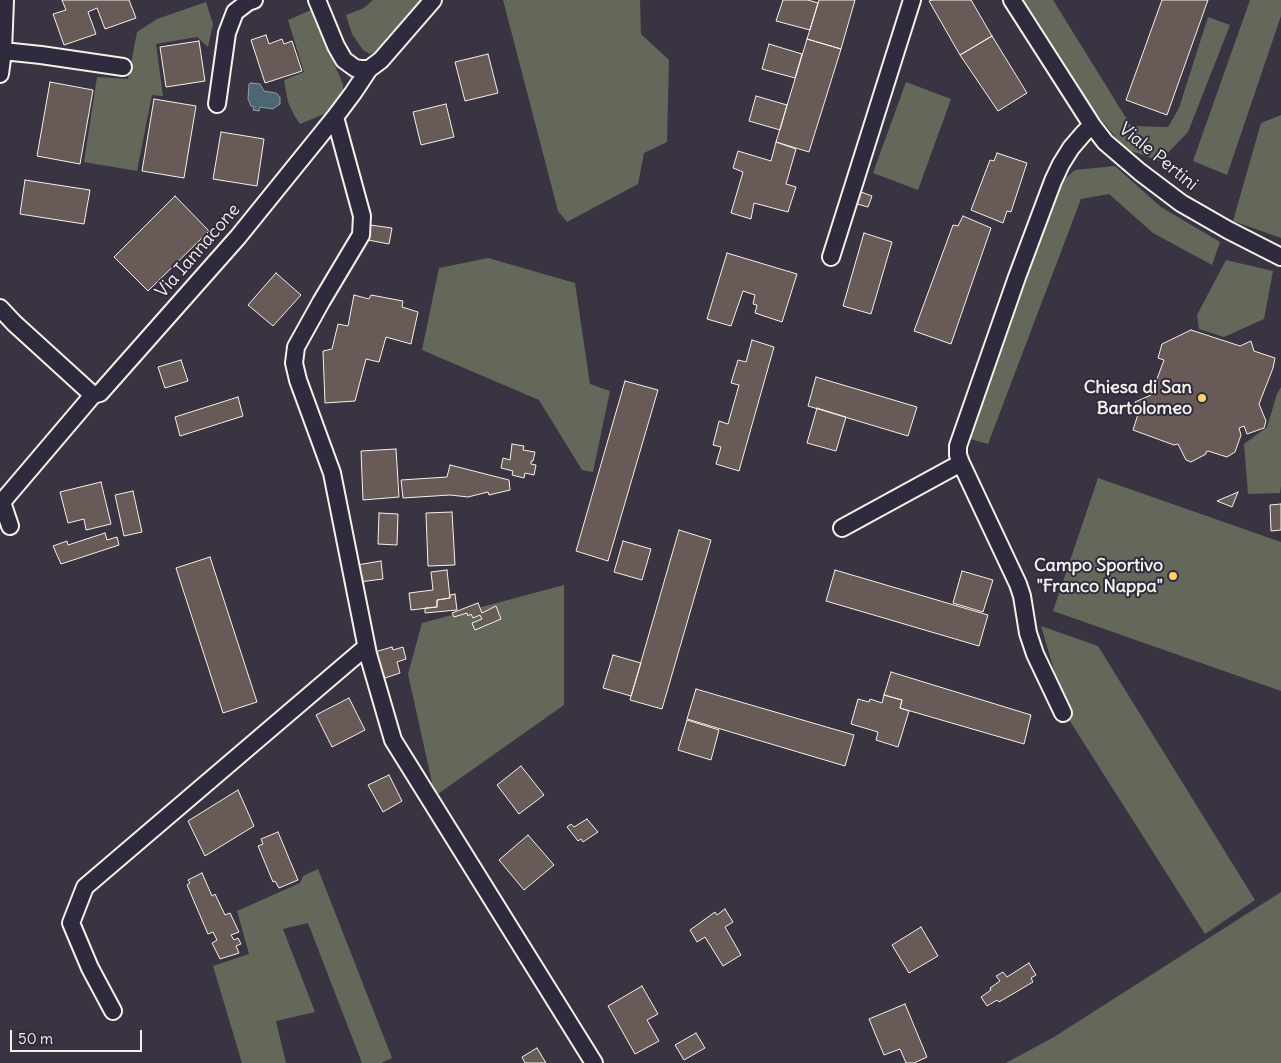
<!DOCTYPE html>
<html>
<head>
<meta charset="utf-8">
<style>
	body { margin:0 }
	#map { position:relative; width:1281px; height:1063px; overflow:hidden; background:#3a3442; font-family:Delius,sans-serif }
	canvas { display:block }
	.scale { position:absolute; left:10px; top:1030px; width:132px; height:22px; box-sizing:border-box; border:2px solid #f4f1e8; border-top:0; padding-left:6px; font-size:15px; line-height:18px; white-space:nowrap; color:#f4f1e8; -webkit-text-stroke:4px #2f2a3d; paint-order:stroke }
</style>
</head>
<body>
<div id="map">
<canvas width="1281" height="1063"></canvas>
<div class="scale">50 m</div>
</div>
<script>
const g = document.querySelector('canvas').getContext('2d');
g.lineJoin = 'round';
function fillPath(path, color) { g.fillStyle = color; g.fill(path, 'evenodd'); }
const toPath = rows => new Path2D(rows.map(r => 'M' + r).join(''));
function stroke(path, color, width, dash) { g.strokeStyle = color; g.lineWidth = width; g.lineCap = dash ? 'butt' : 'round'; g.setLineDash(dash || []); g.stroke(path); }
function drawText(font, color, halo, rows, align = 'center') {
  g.font = font + ' Delius,sans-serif'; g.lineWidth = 4; g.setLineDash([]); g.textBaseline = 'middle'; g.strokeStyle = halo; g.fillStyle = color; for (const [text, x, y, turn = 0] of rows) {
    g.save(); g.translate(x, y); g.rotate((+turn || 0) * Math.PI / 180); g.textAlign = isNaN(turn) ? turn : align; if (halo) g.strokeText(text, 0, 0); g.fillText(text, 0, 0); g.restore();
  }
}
fillPath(toPath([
	[373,0,433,0,381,50,370,54,363,50,352,34,346,15,364,8],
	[503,0,640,0,641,34,669,60,667,142,644,153,638,184,567,222,558,211],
	[1023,0,1053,0,1131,126,1168,127,1179,108,1208,17,1230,25,1188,132,1160,161,1125,149,1091,107],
	[1250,0,1281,0,1281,16,1227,175,1193,161],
	[206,2,213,24,208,47,197,37,156,44,163,96,152,95,137,171,84,162,97,77,128,79,137,32,157,19],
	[311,10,343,84,343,96,329,112,300,124,294,115,288,102,284,80,304,72,288,20],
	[906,82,951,99,918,190,873,173],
	[1281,115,1281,238,1233,221,1261,123],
	[1115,166,1161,207,1220,242,1212,265,1153,233,1109,194,1081,199,988,444,967,438,1063,180,1075,170],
	[488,258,575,283,590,384,610,391,593,472,582,470,539,400,422,350,439,268],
	[1226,260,1273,271,1264,319,1224,337,1199,329,1197,315],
	[1281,387,1281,486,1280,493,1248,494,1244,444,1267,427,1277,394],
	[1098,478,1281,542,1281,691,1053,611],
	[564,585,564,705,435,796,408,674,422,623],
	[1041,626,1098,646,1255,900,1205,934,1068,718],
	[318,869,392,1058,381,1063,362,1063,308,923,283,929,315,1012,276,1021,286,1063,242,1063,213,966,249,954,237,911,300,883,303,876],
	[1281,892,1281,1063,1006,1063,1054,1037]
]), '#63685a');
const water = toPath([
	[251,83,260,84,264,91,276,93,280,97,280,104,273,109,260,107,259,111,253,110,254,107,251,106,248,99,249,84,251,83]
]);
fillPath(water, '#4d6674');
stroke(water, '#909ea2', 1);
const building = toPath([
	[62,0,129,0,136,18,105,29,97,8,88,12,96,34,64,45,53,14,66,10,62,0],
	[783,0,808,0,818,3,810,30,776,21,783,0],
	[819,0,855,0,841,49,807,39,819,0],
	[932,0,971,0,992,36,960,55,929,1,932,0],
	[1162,0,1208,0,1167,115,1126,100,1162,0],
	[266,35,269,44,282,39,284,44,292,41,302,71,265,83,251,40,266,35],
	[992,36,1027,93,998,111,960,55,992,36],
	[807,39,841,49,809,152,776,142,807,39],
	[199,41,205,81,166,87,160,47,199,41],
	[769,44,802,54,795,78,762,69,769,44],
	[488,54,498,93,465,101,455,62,488,54],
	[50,82,93,90,80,164,37,156,50,82],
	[756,96,787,105,780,130,749,121,756,96],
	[154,99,196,106,184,178,142,171,154,99],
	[446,104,454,137,421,145,413,112,446,104],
	[221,132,264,139,257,186,213,179,221,132],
	[776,142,796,149,786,184,796,187,788,212,754,203,751,219,731,213,743,172,733,168,738,151,771,161,776,142],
	[997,153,1027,163,1011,212,1007,211,1003,223,971,210,990,160,994,161,997,153],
	[25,180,90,190,84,224,20,214,25,180],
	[861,192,872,196,868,207,857,204,861,192],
	[175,196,209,231,148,291,114,257,175,196],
	[963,216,991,228,951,344,914,331,953,225,958,226,963,216],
	[370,225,392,228,389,244,368,240,370,225],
	[864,233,892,242,871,314,843,306,864,233],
	[727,253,797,274,782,322,755,313,757,305,753,304,755,295,743,291,731,326,707,319,727,253],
	[276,273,301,295,273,326,248,305,276,273],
	[354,295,369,299,371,295,403,301,402,307,418,312,411,344,386,337,379,362,366,359,355,401,325,403,323,351,332,349,338,324,348,326,354,295],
	[1191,330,1240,346,1251,341,1254,351,1275,358,1273,368,1259,404,1266,421,1264,428,1247,434,1244,426,1239,428,1241,435,1235,452,1227,457,1208,451,1206,452,1206,454,1191,462,1186,460,1178,444,1174,445,1133,430,1139,411,1135,402,1151,395,1164,360,1158,358,1162,344,1191,330],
	[752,340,774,347,739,471,716,464,721,447,713,445,719,421,728,424,739,385,731,383,738,360,746,362,752,340],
	[181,360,188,381,165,388,158,367,181,360],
	[816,377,917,407,908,436,808,406,816,377],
	[625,381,658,390,608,561,576,551,625,381],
	[238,397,243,416,180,436,175,417,238,397],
	[817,408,846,417,836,451,807,443,817,408],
	[512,444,524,446,523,450,535,452,533,461,531,461,531,464,536,465,534,475,525,473,524,478,512,475,513,471,501,468,503,458,510,460,512,444],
	[396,449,399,497,363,500,361,451,396,449],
	[450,465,509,480,510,490,489,495,488,492,468,497,450,495,403,498,401,480,447,477,450,465],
	[101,482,111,524,86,530,84,519,68,523,60,492,101,482],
	[133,491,142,532,124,536,115,495,133,491],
	[1238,492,1232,507,1217,501,1238,492],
	[1281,504,1281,530,1271,531,1270,505,1281,504],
	[452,512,455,565,428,566,426,513,452,512],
	[379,513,398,514,397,545,378,544,379,513],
	[679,530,711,540,662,709,630,700,679,530],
	[105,533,107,540,117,537,119,545,61,564,53,546,67,541,68,545,105,533],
	[623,541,651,549,642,580,614,572,623,541],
	[210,557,257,702,223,713,176,568,210,557],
	[381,561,383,579,359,582,357,565,381,561],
	[447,570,450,598,437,600,437,607,411,610,409,593,433,590,431,572,447,570],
	[835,570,988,615,979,646,826,601,835,570],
	[962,571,993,580,983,612,953,603,962,571],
	[455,594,457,610,425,613,425,608,437,607,437,600,450,598,450,595,455,594],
	[478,603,482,613,496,606,501,619,475,630,472,623,482,619,480,615,473,618,471,614,468,616,467,613,454,617,452,613,478,603],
	[392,647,393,650,403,647,406,659,397,662,400,673,382,679,375,652,392,647],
	[613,655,641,663,631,696,603,688,613,655],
	[891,672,1031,715,1024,744,900,708,902,700,884,695,891,672],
	[696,689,854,735,845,766,687,719,696,689],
	[884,695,902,700,900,708,909,711,898,747,876,740,878,732,851,724,858,699,869,702,870,699,882,703,884,695],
	[349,698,365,730,332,747,316,715,349,698],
	[687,720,719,730,711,760,678,750,687,720],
	[521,766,544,795,519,814,497,785,521,766],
	[389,775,402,801,383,812,368,785,389,775],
	[238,790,254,826,205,856,188,821,238,790],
	[587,819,598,832,583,842,581,839,578,841,567,827,571,824,574,827,587,819],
	[278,832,298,880,279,888,275,881,273,882,258,846,263,844,261,839,278,832],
	[528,835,554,865,524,890,499,860,528,835],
	[202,873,212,896,215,894,225,915,230,913,239,932,231,935,234,940,238,938,241,944,236,946,239,953,220,959,212,943,217,940,213,932,208,934,187,885,190,883,188,880,202,873],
	[725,909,733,922,725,927,741,955,723,966,705,937,697,942,690,930,715,912,717,915,725,909],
	[921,927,938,956,909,973,892,945,921,927],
	[1029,963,1036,975,1031,978,1033,982,999,1002,997,1000,987,1006,981,997,991,990,990,988,1000,981,996,976,1003,972,1007,977,1029,963],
	[642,986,658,1014,647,1020,659,1041,635,1054,608,1006,642,986],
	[905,1004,927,1057,914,1063,906,1063,900,1049,884,1055,869,1019,905,1004],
	[696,1033,705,1048,684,1060,675,1045,696,1033],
	[537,1048,546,1063,525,1063,522,1057,537,1048]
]);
fillPath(building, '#685b57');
stroke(building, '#f4f1e8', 1);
const minor = toPath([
	[317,0,336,46,344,60,355,68,361,69,369,69],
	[1012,0,1092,125,1105,142,1140,172,1181,203,1228,230,1281,257],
	[3,51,41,55,123,67],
	[0,74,3,51,5,0],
	[217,104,227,33,235,12,248,2,254,0],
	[335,117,362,216,361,235,321,302,296,347,294,363,298,380,332,473,368,654,393,740,594,1063],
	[831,257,912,0],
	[0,308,14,323,93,395],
	[10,526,2,502,93,395,100,393,238,237,335,117,353,93,369,69,381,60,433,0],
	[842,528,961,463],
	[1063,713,1035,654,1028,633,1022,596,1018,584,961,463,958,455,958,446,1017,277,1053,181,1061,164,1071,148,1083,134,1092,125],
	[113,1011,90,968,71,923,85,887,366,647]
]);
stroke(minor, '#f4f1e8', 20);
stroke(minor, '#2f2a3d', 16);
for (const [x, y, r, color] of [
	[1202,398,5,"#ffd166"],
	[1173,576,5,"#ffd166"]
]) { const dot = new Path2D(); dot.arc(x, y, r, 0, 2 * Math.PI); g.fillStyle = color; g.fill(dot); stroke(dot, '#2f2a3d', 2); }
drawText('18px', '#f4f1e8', '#2f2a3d', [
	["Viale Pertini",1158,157,39],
	["Via Iannacone",198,251,-49]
]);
drawText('bold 18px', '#f4f1e8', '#2f2a3d', [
	["Chiesa di San",1192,388],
	["Bartolomeo",1192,409],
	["Campo Sportivo",1163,566],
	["\"Franco Nappa\"",1163,587]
], 'right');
</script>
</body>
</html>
